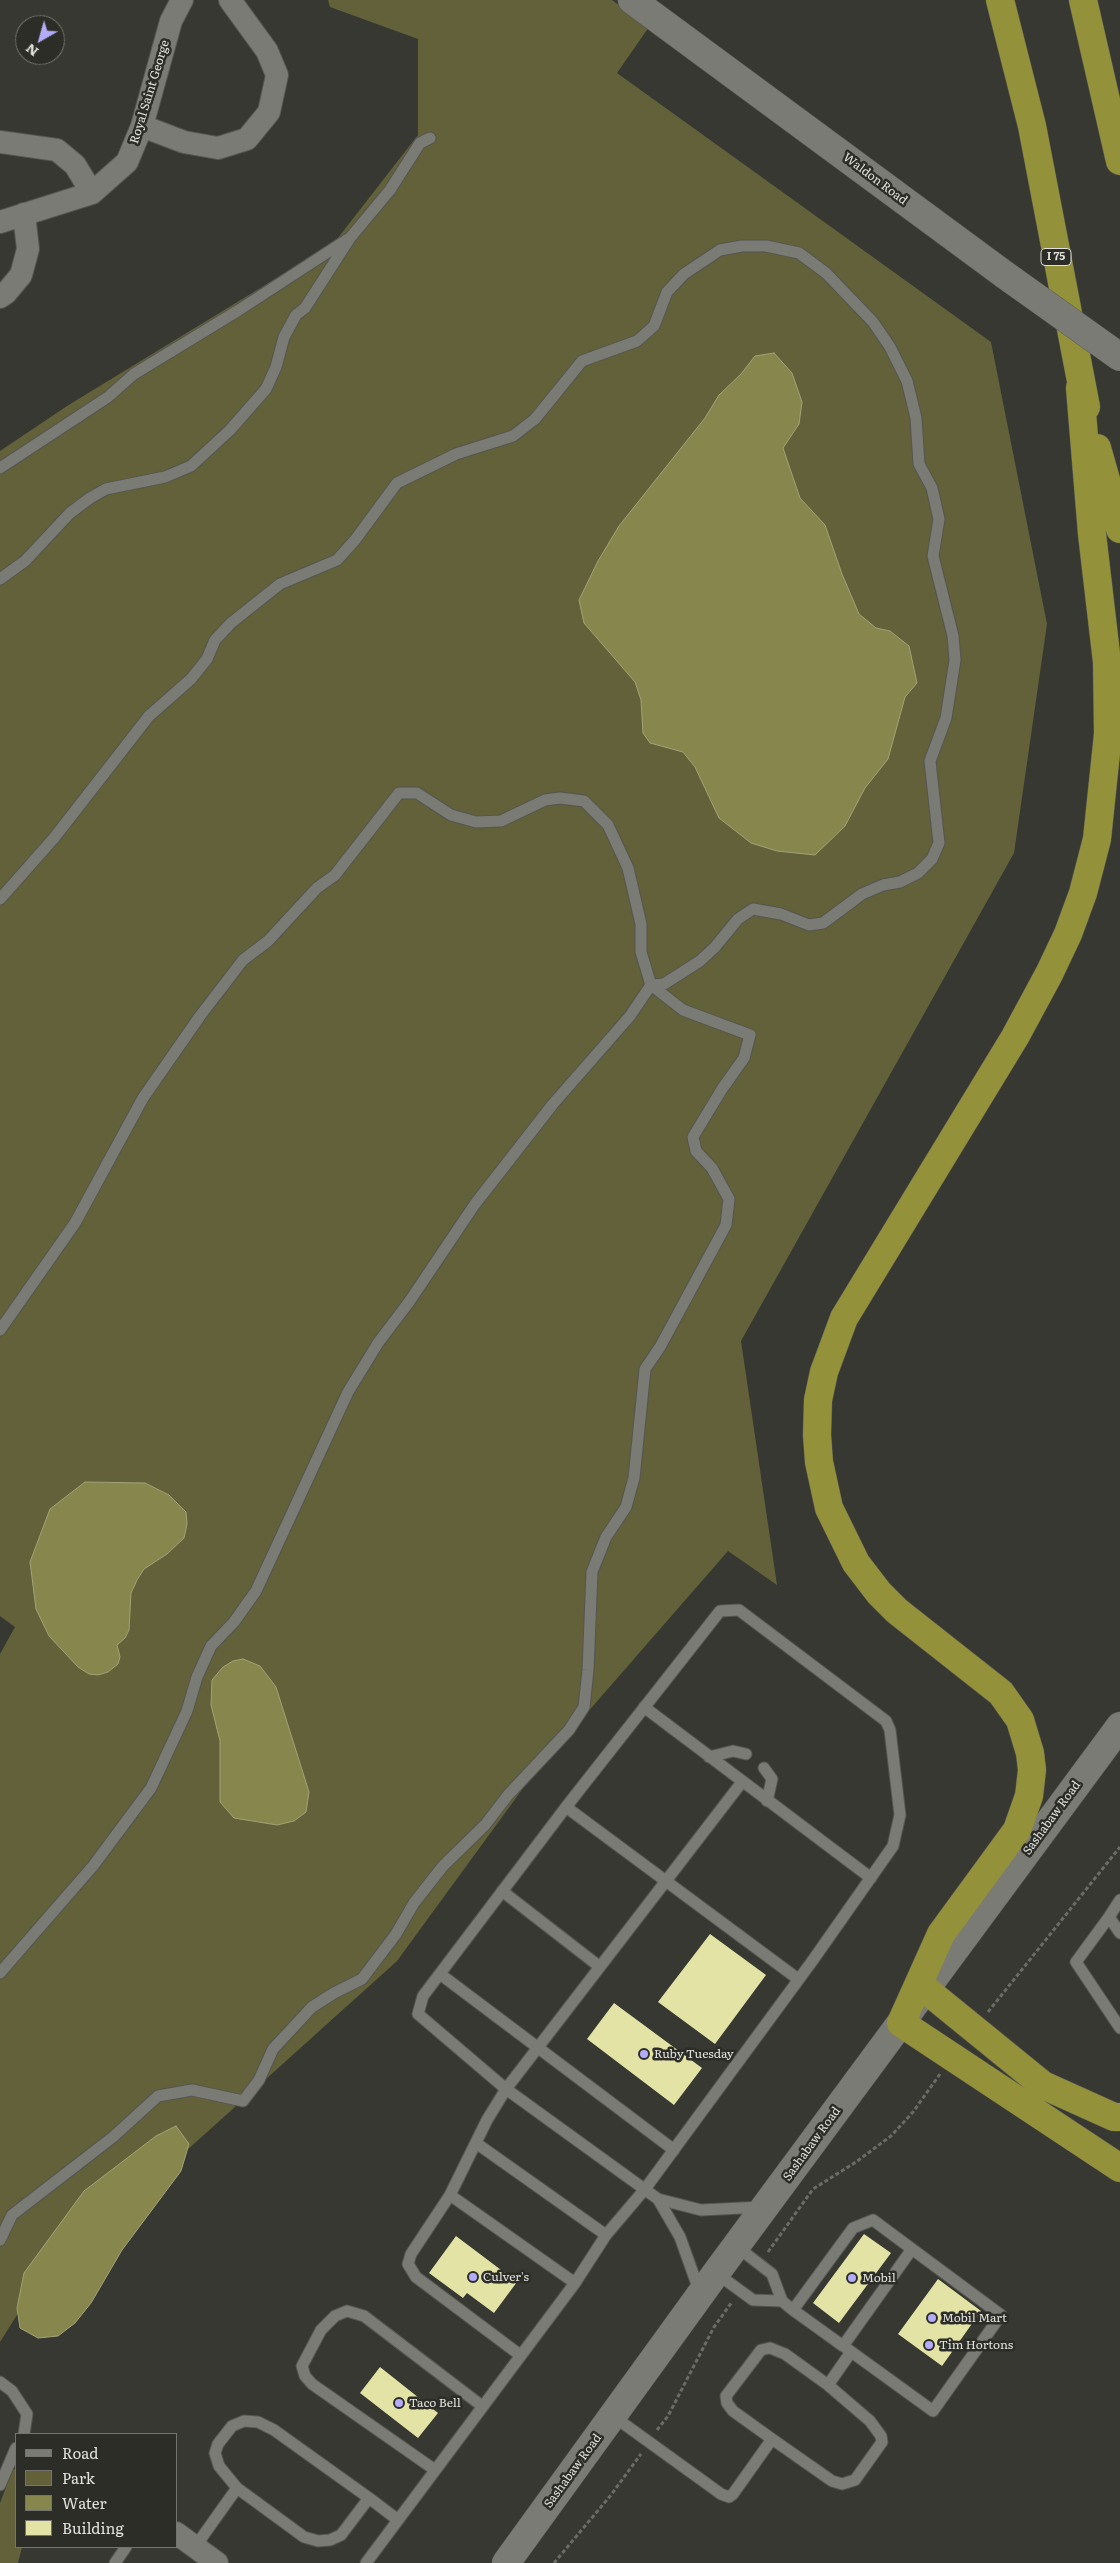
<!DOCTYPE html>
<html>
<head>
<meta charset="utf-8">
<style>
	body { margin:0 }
	#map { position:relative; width:1120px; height:2563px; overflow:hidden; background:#373832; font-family:Literata,serif }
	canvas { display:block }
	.legend { position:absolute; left:15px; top:2433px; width:162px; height:115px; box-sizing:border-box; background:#2d2d28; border:1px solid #757570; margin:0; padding:6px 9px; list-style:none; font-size:15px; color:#e1e1dd }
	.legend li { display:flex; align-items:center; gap:10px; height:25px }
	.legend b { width:25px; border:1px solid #757570 }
	.north { position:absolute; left:15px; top:15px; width:50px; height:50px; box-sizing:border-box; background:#2d2d28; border:1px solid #757570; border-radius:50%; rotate:218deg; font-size:14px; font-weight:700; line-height:20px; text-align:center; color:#e1e1dd }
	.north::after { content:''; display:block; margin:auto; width:18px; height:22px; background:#b4acf9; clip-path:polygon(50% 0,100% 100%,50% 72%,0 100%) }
</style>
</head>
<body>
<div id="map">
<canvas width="1120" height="2563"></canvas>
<ul class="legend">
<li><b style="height:6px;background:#7b7b75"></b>Road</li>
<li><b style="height:14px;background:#626139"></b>Park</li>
<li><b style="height:14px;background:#87874d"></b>Water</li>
<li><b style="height:14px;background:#e2e3a5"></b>Building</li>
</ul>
<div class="north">N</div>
</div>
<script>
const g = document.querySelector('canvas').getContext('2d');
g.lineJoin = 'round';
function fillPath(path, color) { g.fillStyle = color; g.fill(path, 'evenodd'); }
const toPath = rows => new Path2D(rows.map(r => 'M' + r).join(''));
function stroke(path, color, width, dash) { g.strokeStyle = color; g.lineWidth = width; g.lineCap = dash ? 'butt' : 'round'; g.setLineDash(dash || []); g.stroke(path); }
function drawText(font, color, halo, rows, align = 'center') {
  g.font = font + ' Literata,serif'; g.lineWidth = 5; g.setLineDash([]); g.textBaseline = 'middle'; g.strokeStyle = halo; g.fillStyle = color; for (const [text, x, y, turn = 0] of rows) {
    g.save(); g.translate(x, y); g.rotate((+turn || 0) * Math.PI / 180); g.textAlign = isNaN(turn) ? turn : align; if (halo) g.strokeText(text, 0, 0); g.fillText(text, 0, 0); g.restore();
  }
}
fillPath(toPath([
	[328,0,612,0,649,27,617,73,991,342,1047,624,1014,853,741,1341,777,1585,728,1551,532,1776,397,1961,34,2288,0,2342,0,1654,15,1627,0,1616,0,451,67,406,334,243,418,135,418,39,330,7],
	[13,2469,16,2469,16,2547,22,2547,18,2563,0,2563,0,2503]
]), '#626139');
const water = toPath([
	[774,353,792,373,802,402,799,424,783,448,800,498,825,525,842,574,859,614,876,628,890,631,909,646,917,683,905,697,888,759,865,788,845,826,815,855,777,851,751,843,719,818,695,767,683,752,650,743,643,733,641,700,635,682,584,623,579,600,598,561,619,526,705,418,719,395,741,374,755,356,774,353],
	[85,1482,145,1483,169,1495,186,1512,187,1524,184,1538,167,1554,144,1569,137,1580,131,1593,129,1630,125,1638,117,1645,120,1657,118,1664,108,1672,98,1675,89,1674,78,1667,49,1636,36,1609,30,1562,50,1509,85,1482],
	[243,1659,260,1666,276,1687,309,1792,306,1812,294,1821,277,1825,234,1818,220,1802,220,1741,211,1705,212,1680,223,1667,233,1661,243,1659],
	[176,2126,189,2144,181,2171,122,2250,91,2303,75,2323,58,2336,38,2338,20,2328,17,2308,24,2273,84,2191,156,2136,176,2126]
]);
fillPath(water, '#87874d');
stroke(water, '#a2a278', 1);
fillPath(toPath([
	[710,1934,766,1975,715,2044,658,2002],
	[614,2003,702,2068,674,2105,587,2039],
	[864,2234,891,2253,839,2323,813,2303],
	[456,2236,517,2282,494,2313,467,2293,463,2298,429,2273],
	[938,2279,981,2311,942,2366,898,2334],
	[380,2367,438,2413,418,2438,360,2393]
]), '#e2e3a5');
const service = toPath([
	[0,468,108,397,134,374,239,310,348,239],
	[0,579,25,561,70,513,90,498,106,489,165,477,191,466,230,430,266,389,276,367,284,337,296,315,305,308,350,238,390,190,420,143,430,138],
	[0,899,54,838,149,716,191,679,207,659,215,640,231,623,280,584,337,560,355,540,397,483,456,454,513,436,535,419,582,361,637,341,654,326,667,292,684,274,720,250,742,246,766,246,799,253,826,273,873,322,890,347,907,381,916,418,919,464,932,488,939,519,933,556,953,636,955,660,946,718,930,761,939,843,932,859,918,873,900,882,883,885,862,894,823,923,809,925,781,914,753,909,738,919,715,947,700,961,664,984,651,985],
	[0,1330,75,1223,143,1098,200,1016,243,960,268,941,317,888,335,875,399,793,417,793,451,815,476,822,501,821,545,800,560,798,584,801,608,825,628,868,641,924,641,952,651,985,683,1010,750,1035,744,1058,722,1089,693,1137,696,1151,712,1168,729,1199,726,1225,660,1347,645,1369,634,1478,626,1507,606,1537,592,1572,588,1670,584,1707,569,1730,508,1795,485,1825,443,1866,414,1903,396,1934,362,1979,334,1993,312,2007,273,2049,259,2080,243,2101,192,2090,158,2096,113,2137,12,2215,0,2240],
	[644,1707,871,1878],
	[709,1757,733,1751,746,1754],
	[764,1768,772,1779,767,1801],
	[502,1891,600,1967],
	[1120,1900,1109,1917,1120,1933],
	[1109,1917,1076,1962,1120,2028],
	[0,1973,93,1866,151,1788,187,1711,197,1677,211,1646,234,1622,256,1591,348,1392,378,1343,409,1302,475,1204,553,1104,630,1016,651,985],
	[440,1974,674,2150],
	[476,2143,606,2235],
	[450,2195,575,2283],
	[658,2199,701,2210,762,2207],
	[716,2273,753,2300,782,2301,772,2274,736,2246],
	[700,2293,680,2237,658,2199,506,2089,418,2014,423,1996,566,1807,798,1979],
	[782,2301,793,2310,843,2346,912,2249,873,2220,853,2228,793,2310],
	[846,2348,933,2411,1001,2315,912,2249],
	[520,2355,416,2277,408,2264,411,2254,450,2195,487,2120,506,2089,742,1782],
	[0,2382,12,2391,27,2414,24,2434],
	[828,2385,870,2421,881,2436,882,2442,855,2480,842,2484,832,2481,772,2439,733,2411,727,2403,726,2396,761,2350,770,2348,785,2354,828,2385,851,2352],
	[613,2416,721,2494,729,2497,733,2494,772,2439],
	[435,2470,312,2384,305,2376,302,2366,321,2330,335,2316,347,2311,364,2316,482,2406],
	[0,2485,16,2448],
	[369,2498,341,2535,330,2540,318,2541,304,2537,237,2488,219,2466,215,2453,218,2444,232,2426,244,2421,258,2422,274,2430,369,2498,398,2520],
	[195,2547,237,2488],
	[115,2563,126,2547],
	[366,2563,575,2283,606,2235,645,2189,813,1960,893,1846,900,1815,890,1730,886,1721,739,1610,720,1611,566,1807]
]);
const minor = toPath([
	[142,126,184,142,218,148,247,139,269,112,277,75,267,51,230,0],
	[0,142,57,150,75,165,92,193],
	[0,222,92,193,127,162,142,126,171,21,182,0],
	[0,297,6,293,21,275,28,249,24,214],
	[176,2533,217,2563]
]);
const tertiary = toPath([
	[632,0,1005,275]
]);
const secondary = toPath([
	[506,2563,716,2273,1120,1726]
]);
const motorway = toPath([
	[1000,0,1032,126,1086,407],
	[1083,0,1120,161],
	[1080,388,1092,534,1107,662,1108,734,1097,839,1083,893,1068,934,1049,974,1015,1037,844,1318,824,1372,818,1400,817,1435,819,1462,829,1508,856,1563,879,1593,897,1611,1001,1693,1020,1720,1030,1753,1032,1770,1029,1796,1017,1830,941,1934,901,2023,1120,2168],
	[1097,448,1120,529],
	[925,1989,1043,2085,1114,2117,1120,2117]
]);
stroke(service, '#555551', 13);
stroke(minor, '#555551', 24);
stroke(tertiary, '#555551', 29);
stroke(secondary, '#555551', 29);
stroke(motorway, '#555551', 29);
stroke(toPath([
	[988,2012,1120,1847],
	[768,2252,813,2189,856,2162,891,2136,913,2112,940,2074],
	[657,2430,668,2416,714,2327,732,2302],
	[554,2563,611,2495,641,2454]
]), '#6b6c66', 3, [4, 2.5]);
stroke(service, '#7b7b75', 11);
stroke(minor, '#7b7b75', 22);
stroke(tertiary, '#7b7b75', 28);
stroke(secondary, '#7b7b75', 28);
stroke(motorway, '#939139', 28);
const tertiaryBridge = toPath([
	[1005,275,1120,357]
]);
stroke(tertiaryBridge, '#555551', 29, []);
stroke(tertiaryBridge, '#7b7b75', 28);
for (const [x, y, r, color] of [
	[644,2054,5,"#b4acf9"],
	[473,2277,5,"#b4acf9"],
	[852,2278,5,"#b4acf9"],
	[932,2318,5,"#b4acf9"],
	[929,2345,5,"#b4acf9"],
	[399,2403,5,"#b4acf9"]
]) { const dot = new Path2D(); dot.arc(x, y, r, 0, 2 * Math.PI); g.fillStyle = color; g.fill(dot); stroke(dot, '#2d2d28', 2); }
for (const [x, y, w] of [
	[1056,257,30]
]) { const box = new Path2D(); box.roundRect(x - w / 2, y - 8.5, w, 17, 4); g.fillStyle = '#2d2d28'; g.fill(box); stroke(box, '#e1e1dd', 1); }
drawText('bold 11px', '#e1e1dd', null, [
	["I 75",1056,257]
]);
drawText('12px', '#e1e1dd', '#2d2d28', [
	["Royal Saint George",150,92,-73],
	["Waldon Road",875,179,37],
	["Sashabaw Road",1052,1818,-54],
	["Sashabaw Road",812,2144,-54],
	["Sashabaw Road",573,2471,-54]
]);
drawText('12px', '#e1e1dd', '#2d2d28', [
	["Ruby Tuesday",654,2054],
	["Culver's",483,2277],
	["Mobil",862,2278],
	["Mobil Mart",942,2318],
	["Tim Hortons",939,2345],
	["Taco Bell",409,2403]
], 'left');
</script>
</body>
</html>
